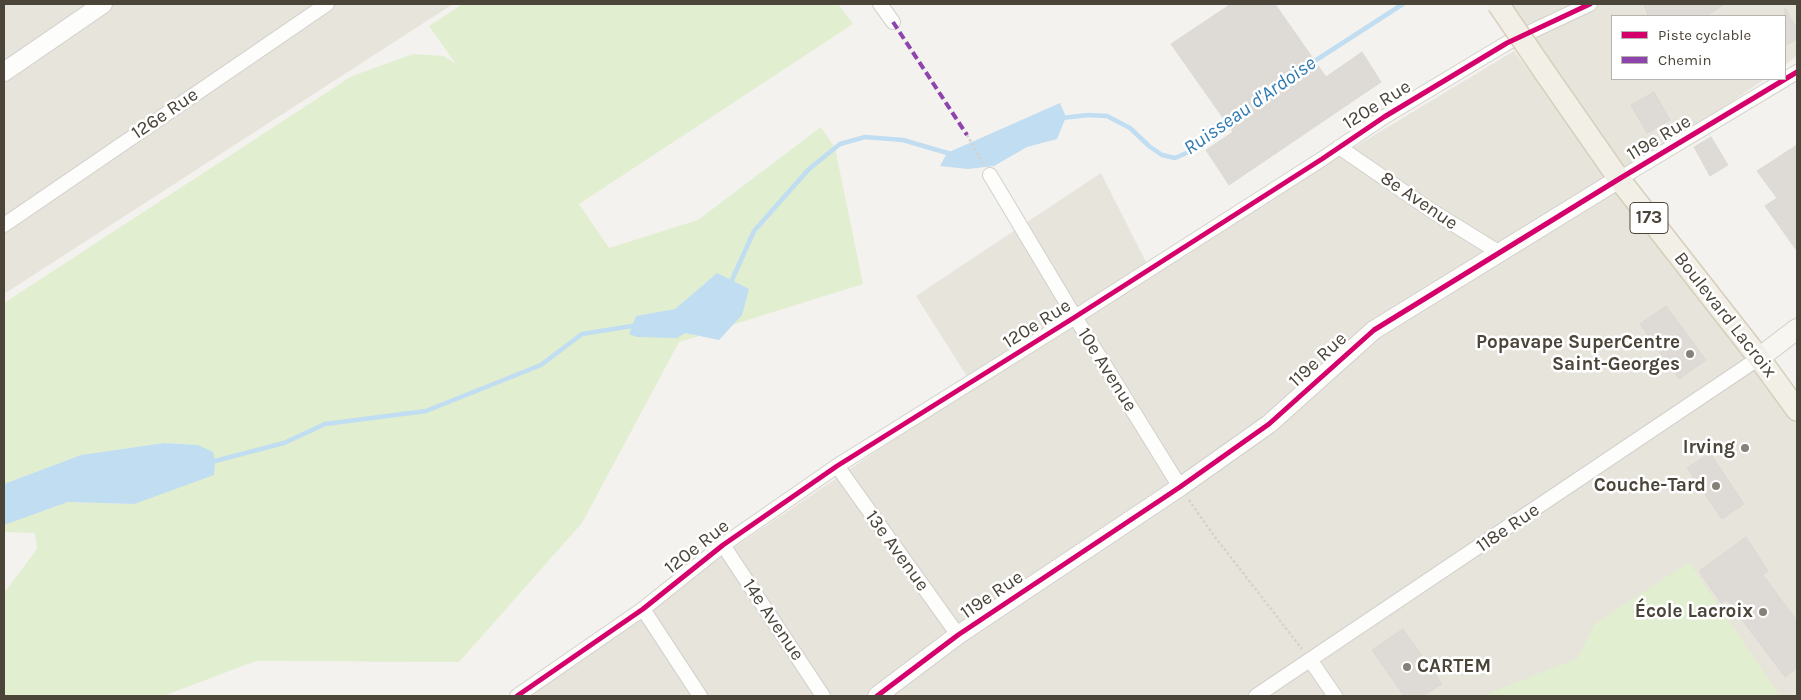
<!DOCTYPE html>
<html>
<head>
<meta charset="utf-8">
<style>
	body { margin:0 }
	#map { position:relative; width:1801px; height:700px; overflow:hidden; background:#f4f2ee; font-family:Karla,sans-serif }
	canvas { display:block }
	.frame { position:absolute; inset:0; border:5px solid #4b4439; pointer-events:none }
	.legend { position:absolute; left:1611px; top:15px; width:175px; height:65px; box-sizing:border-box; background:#fff; border:1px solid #b7b4b0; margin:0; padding:6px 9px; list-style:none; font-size:15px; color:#4b4439 }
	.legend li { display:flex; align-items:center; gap:10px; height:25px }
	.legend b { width:25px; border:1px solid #b7b4b0 }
</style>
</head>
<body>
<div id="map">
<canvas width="1801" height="700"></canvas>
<div class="frame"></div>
<ul class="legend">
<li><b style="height:6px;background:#d6006c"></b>Piste cyclable</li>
<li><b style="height:6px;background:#8e44ad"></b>Chemin</li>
</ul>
</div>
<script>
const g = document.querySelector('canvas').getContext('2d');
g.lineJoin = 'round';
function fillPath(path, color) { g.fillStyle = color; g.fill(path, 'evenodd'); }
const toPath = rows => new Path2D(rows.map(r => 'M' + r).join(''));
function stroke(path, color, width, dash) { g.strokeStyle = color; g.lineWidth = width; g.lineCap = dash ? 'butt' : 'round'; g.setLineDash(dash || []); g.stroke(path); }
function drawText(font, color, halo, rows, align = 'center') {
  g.font = font + ' Karla,sans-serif'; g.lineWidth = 5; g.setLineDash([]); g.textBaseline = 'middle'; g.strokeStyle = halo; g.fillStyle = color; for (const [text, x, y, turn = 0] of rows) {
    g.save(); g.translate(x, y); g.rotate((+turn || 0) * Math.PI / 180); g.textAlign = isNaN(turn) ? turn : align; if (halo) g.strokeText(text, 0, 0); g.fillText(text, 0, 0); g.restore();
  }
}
fillPath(toPath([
	[4,4,453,4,4,294],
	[1502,4,1797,4,1797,56,1785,65,1785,16,1612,16,1612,79,1765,79,1619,179],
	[1514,51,1797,420,1797,696,514,696,973,386,916,296,1101,173,1150,270]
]), '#e7e4dc');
fillPath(toPath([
	[463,4,838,4,853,24,579,204,609,248,698,220,821,127,835,148,863,284,732,325,717,273,675,309,636,316,629,334,685,333,699,336,679,342,582,523,459,662,256,661,163,696,4,696,4,593,37,549,35,533,4,532,4,525,68,502,134,504,198,445,164,443,81,455,4,484,4,303,352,76,413,54,444,56,456,64,429,26],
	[1689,562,1780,696,1482,696,1578,658,1595,624]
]), '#e1eecf');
fillPath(toPath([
	[1060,103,1066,117,1057,139,1027,147,994,166,968,169,940,166,947,153],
	[717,273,749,289,742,315,719,340,685,333,677,338,637,337,629,334,636,316,675,309],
	[164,443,198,445,213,452,215,461,214,475,134,504,68,502,4,525,4,484,81,455]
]), '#c0ddf1');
stroke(toPath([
	[1310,64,1403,4],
	[1062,118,1088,115,1107,116,1130,128,1149,146,1162,155,1175,158,1191,151,1205,140,1217,124,1229,119],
	[732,280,754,231,809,169,840,144,865,137,903,140,951,154],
	[215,461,284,443,325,424,426,411,541,365,582,334,632,326]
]), '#c0ddf1', 4.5);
const building = toPath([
	[1231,4,1275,4,1326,77,1362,52,1381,82,1229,185,1206,150,1233,132,1171,44,1231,4],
	[1644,4,1725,4,1706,16,1648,16,1644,4],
	[1785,8,1797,29,1797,39,1785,46,1785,8],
	[1654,92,1670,120,1647,133,1631,105,1654,92],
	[1711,137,1728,165,1710,176,1694,147,1711,137],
	[1797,145,1797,251,1765,206,1777,198,1757,171,1797,145],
	[1666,306,1706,360,1679,379,1640,324,1666,306],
	[1710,453,1744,504,1722,519,1687,468,1710,453],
	[1746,537,1768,571,1763,575,1797,621,1797,668,1785,677,1727,600,1721,603,1699,571,1746,537],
	[1403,629,1442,684,1423,696,1404,696,1372,650,1403,629]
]);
fillPath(building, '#dedbd6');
stroke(building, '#dcd9d4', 1);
const minor = toPath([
	[880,4,893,22],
	[1339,147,1432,211,1500,253],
	[990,175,1075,317,1180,487],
	[1619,179,1797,72],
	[4,225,327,4],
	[837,466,958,635],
	[723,545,823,696],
	[643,609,700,696],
	[1311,661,1335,696],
	[517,696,643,609,723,545,837,466,1075,317,1322,159,1384,117,1507,43,1590,4],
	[1256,696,1759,358]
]);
const tertiary = toPath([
	[4,72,103,4],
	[877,696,958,635,1180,487,1269,424,1374,330,1619,179]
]);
const secondary = toPath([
	[1759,358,1797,329]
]);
const primary = toPath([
	[1546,74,1619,179,1759,358,1797,410]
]);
stroke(minor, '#d2d0cb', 16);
stroke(tertiary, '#d2d0cb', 20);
stroke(secondary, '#d3cfc5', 22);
stroke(primary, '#d6cebb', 24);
stroke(toPath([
	[967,135,983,163],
	[1189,500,1212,533,1302,649]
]), '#d3d2cc', 2.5, [2.5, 2.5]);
stroke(minor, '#fdfdfc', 14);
stroke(tertiary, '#fdfdfc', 18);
stroke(secondary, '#f7f6f1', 20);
stroke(primary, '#f2efe6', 21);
const primaryBridge = toPath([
	[1498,4,1546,74]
]);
stroke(primaryBridge, '#d6cebb', 24, []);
stroke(primaryBridge, '#f2efe6', 21);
stroke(toPath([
	[893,22,967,135]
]), '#8e44ad', 4, [8, 4]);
stroke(toPath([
	[517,696,643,609,723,545,837,466,1075,317,1322,159,1384,117,1507,43,1590,4],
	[877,696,958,635,1180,487,1269,424,1374,330,1619,179,1797,72]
]), '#d6006c', 5);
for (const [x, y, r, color] of [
	[1690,354,5,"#868178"],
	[1745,448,5,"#868178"],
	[1716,486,5,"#868178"],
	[1763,612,5,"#868178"],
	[1407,667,5,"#868178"]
]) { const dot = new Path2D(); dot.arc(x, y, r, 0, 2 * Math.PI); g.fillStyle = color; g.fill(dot); stroke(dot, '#fff', 2); }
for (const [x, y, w] of [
	[1649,218,38]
]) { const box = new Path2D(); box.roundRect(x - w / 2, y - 15.5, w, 31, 4); g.fillStyle = '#fff'; g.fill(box); stroke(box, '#4b4439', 1); }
drawText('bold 18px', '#4b4439', null, [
	["173",1649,218]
]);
drawText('19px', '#4b4439', '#fff', [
	["120e Rue",1377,105,-32],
	["126e Rue",165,114,-34],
	["119e Rue",1659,138,-31],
	["8e Avenue",1419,201,34],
	["Boulevard Lacroix",1725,315,52],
	["120e Rue",1037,324,-32],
	["119e Rue",1318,360,-43],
	["10e Avenue",1107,370,58],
	["118e Rue",1508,528,-34],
	["120e Rue",697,547,-38],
	["13e Avenue",897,551,54],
	["119e Rue",992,595,-34],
	["14e Avenue",773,620,56]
]);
drawText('bold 19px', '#4b4439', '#fff', [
	["Popavape SuperCentre",1680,343],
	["Saint-Georges",1680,365],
	["Irving",1735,448],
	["Couche-Tard",1706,486],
	["École Lacroix",1753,612],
	["CARTEM",1417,667,"left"]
], 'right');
drawText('italic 20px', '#2e7ab2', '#fff', [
	["Ruisseau d'Ardoise",1250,106,-35]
]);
</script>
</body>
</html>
